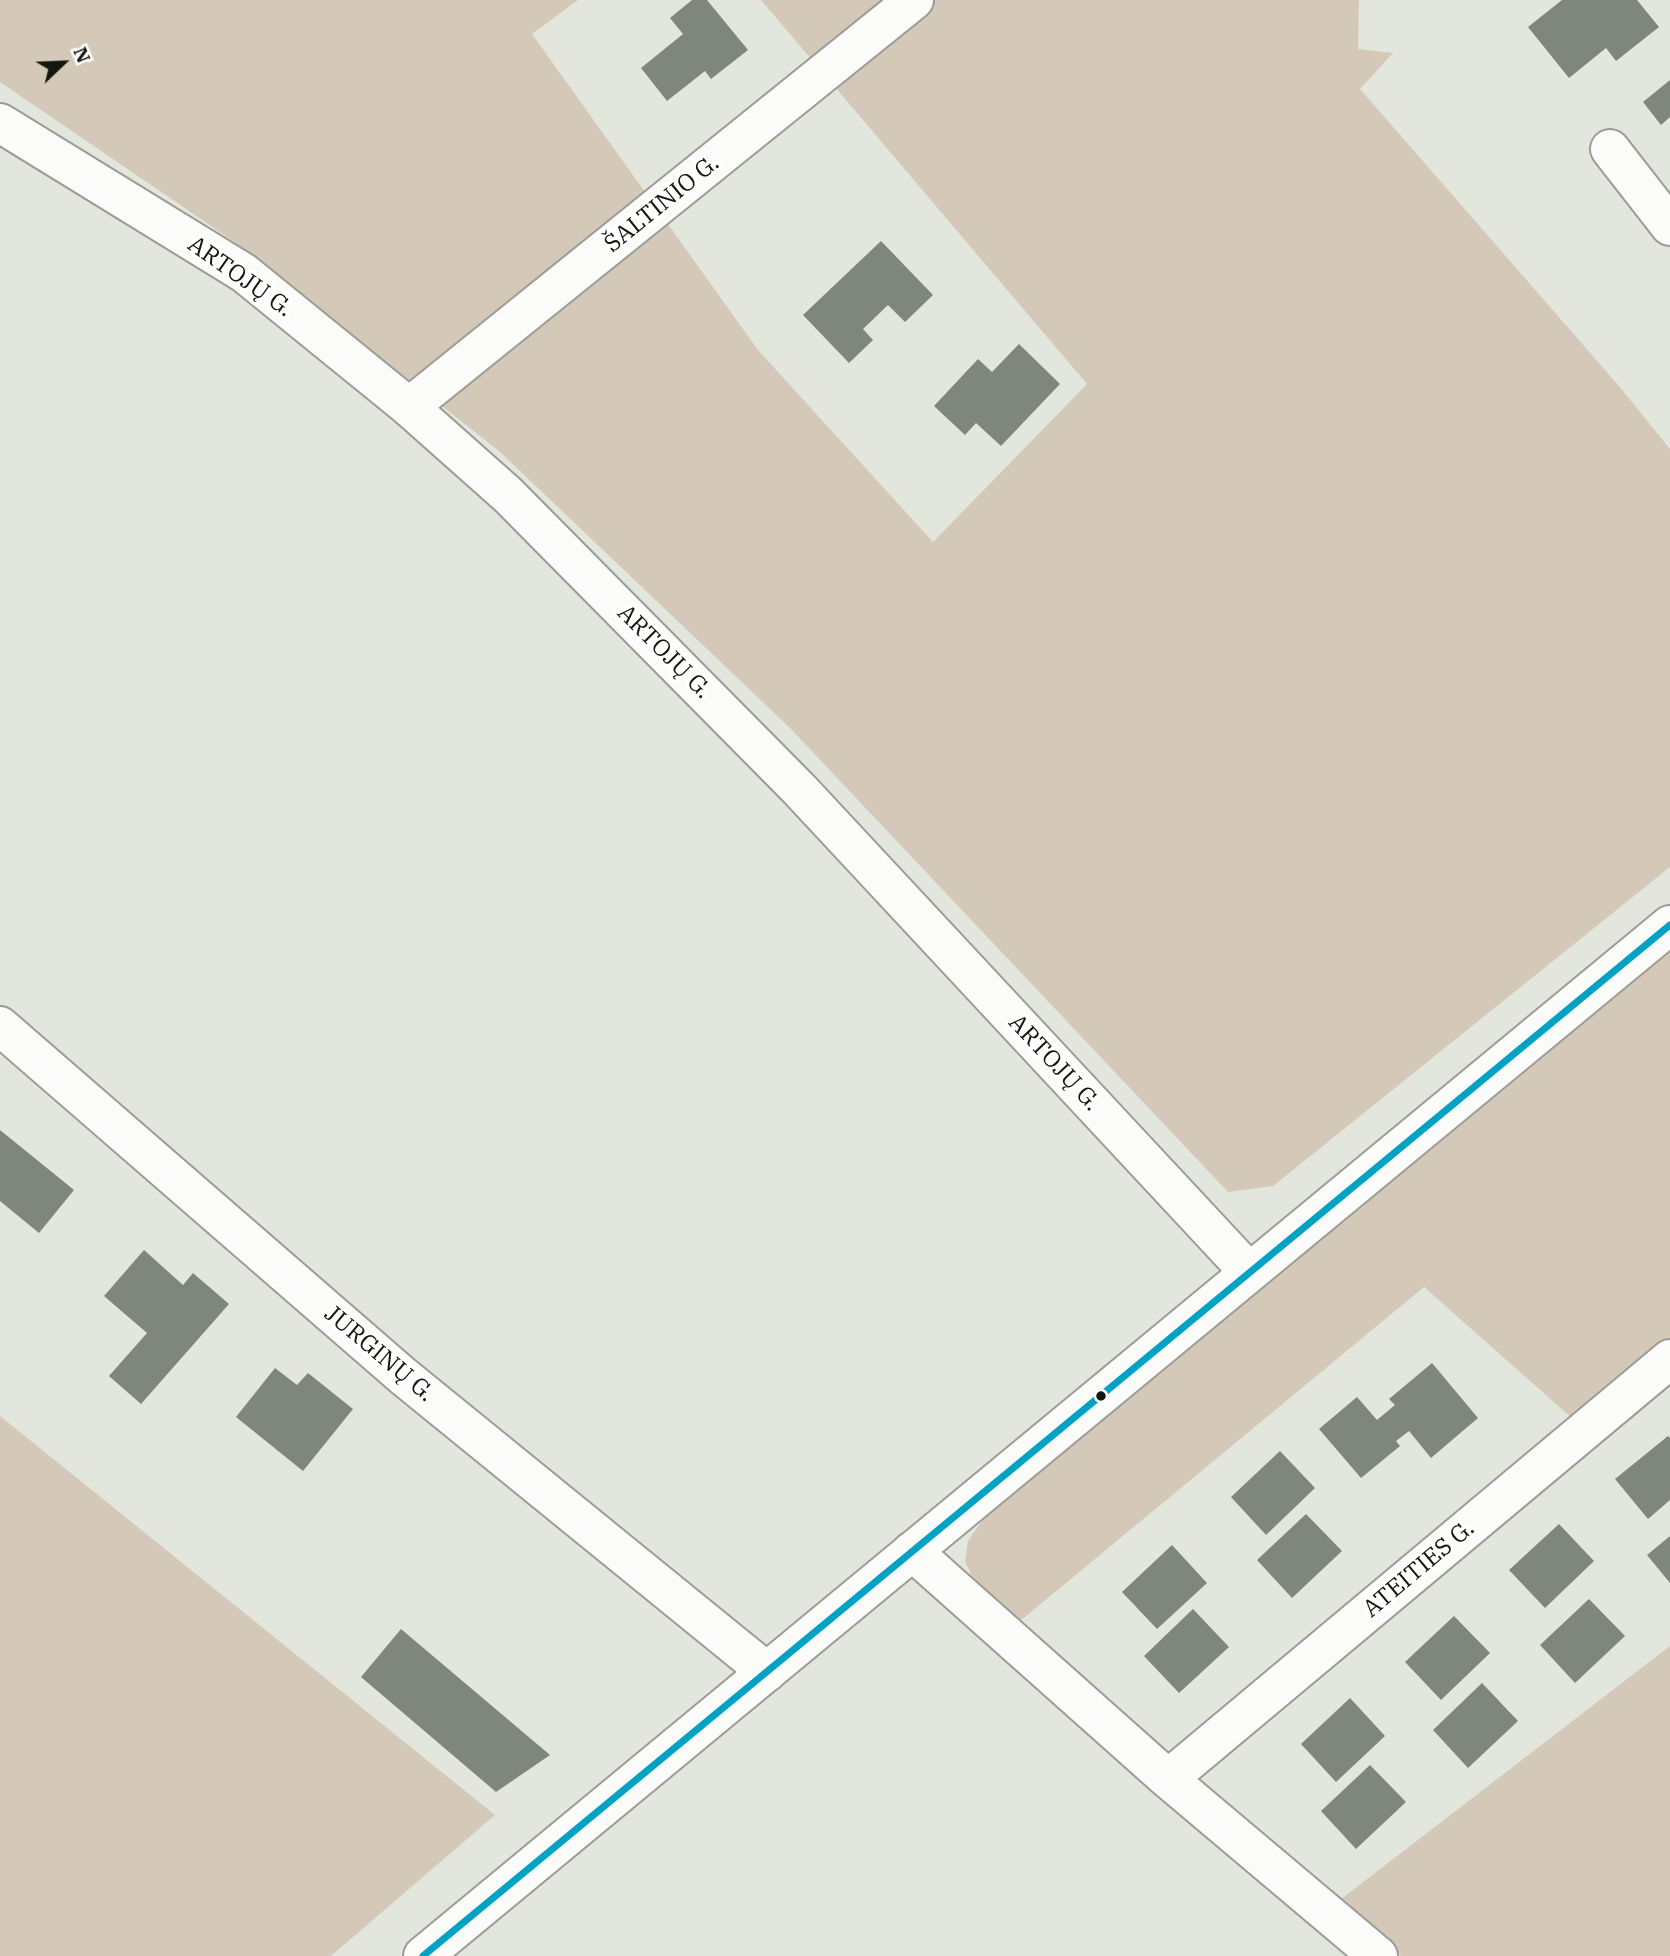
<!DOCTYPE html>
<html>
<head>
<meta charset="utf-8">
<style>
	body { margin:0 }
	#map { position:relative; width:1670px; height:1956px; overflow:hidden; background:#e3e6dc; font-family:"IBM Plex Serif",serif }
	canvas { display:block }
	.north { position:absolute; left:28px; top:28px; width:70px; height:70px; -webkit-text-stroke:5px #fff; paint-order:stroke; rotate:67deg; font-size:19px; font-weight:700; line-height:28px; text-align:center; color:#141610 }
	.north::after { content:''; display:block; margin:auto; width:24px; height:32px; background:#141610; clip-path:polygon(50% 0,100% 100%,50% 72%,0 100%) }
</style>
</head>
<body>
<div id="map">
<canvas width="1670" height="1956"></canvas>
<div class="north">N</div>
</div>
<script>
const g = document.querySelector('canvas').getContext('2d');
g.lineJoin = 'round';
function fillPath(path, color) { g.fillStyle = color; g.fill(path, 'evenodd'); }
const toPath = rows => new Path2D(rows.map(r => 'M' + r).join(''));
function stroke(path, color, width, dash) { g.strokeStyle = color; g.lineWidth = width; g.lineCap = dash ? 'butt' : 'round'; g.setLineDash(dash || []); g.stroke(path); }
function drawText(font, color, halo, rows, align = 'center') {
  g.font = font + ' "IBM Plex Serif",serif'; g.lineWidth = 7; g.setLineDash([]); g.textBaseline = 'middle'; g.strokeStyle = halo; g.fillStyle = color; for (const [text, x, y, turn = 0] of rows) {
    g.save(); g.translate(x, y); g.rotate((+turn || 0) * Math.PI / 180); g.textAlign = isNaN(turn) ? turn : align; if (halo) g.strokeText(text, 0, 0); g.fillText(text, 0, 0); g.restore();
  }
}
fillPath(toPath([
	[0,0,578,0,532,34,758,350,933,542,1087,384,761,0,1359,0,1358,49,1393,53,1360,89,1619,386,1670,449,1670,867,1273,1186,1228,1192,790,728,499,451,233,241,0,82],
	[1670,952,1670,1338,1574,1420,1424,1287,1014,1626,974,1581,965,1561,968,1541,986,1515,1633,979],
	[0,1416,495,1815,331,1956,0,1956],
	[1670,1646,1670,1956,1401,1956,1336,1903]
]), '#d4c9b9');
fillPath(toPath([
	[692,0,707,0,748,50,711,79,705,71,667,101,641,68,683,34,670,18],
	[1562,0,1637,0,1659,27,1616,61,1606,48,1569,78,1528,27],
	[1670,80,1670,117,1661,125,1643,102],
	[881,241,933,295,905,322,888,305,863,329,873,340,849,363,803,315],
	[1019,344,1060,384,1001,446,976,423,965,435,934,406,978,359,992,372],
	[0,1130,74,1190,39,1233,0,1201],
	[144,1250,183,1285,193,1273,229,1304,141,1404,109,1376,147,1333,104,1296],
	[1432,1363,1478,1418,1431,1458,1409,1431,1396,1441,1400,1446,1361,1478,1319,1429,1357,1397,1377,1420,1395,1405,1389,1399],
	[275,1368,297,1385,308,1373,353,1409,303,1471,236,1417],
	[1668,1436,1670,1438,1670,1500,1648,1519,1615,1479],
	[1280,1451,1315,1488,1266,1535,1231,1497],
	[1306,1514,1342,1551,1292,1598,1257,1560],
	[1559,1524,1594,1561,1545,1608,1509,1570],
	[1670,1536,1670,1583,1647,1555],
	[1172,1545,1207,1583,1157,1629,1122,1592],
	[1589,1599,1625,1636,1575,1683,1540,1645],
	[1193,1609,1229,1647,1179,1693,1144,1656],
	[1454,1616,1490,1653,1441,1700,1405,1662],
	[401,1629,550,1755,496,1792,361,1677],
	[1482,1683,1518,1721,1468,1768,1433,1730],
	[1350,1698,1385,1736,1336,1782,1301,1744],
	[1370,1765,1406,1802,1356,1849,1321,1811]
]), '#7f867d');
const minor = toPath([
	[1610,149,1670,226],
	[409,407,914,0],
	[0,1026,403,1376,767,1672],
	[912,1551,1168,1779,1378,1956],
	[1168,1779,1670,1359]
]);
const secondary = toPath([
	[0,123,244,273,409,407,508,495,799,789,1249,1272],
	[423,1956,1670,925]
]);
stroke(minor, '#9a9c95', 42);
stroke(secondary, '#9a9c95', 42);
stroke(minor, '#fbfbfa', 38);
stroke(secondary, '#fbfbfa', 38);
stroke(toPath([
	[423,1956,1670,925]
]), '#01a2c4', 7);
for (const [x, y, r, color] of [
	[1101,1396,6,"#141610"]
]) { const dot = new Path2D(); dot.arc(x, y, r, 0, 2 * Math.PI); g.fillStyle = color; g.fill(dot); stroke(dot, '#fff', 2.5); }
drawText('24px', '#141610', '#fff', [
	["ŠALTINIO G.",662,204,-39],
	["ARTOJŲ G.",240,277,35],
	["ARTOJŲ G.",664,652,45],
	["ARTOJŲ G.",1054,1063,47],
	["JURGINŲ G.",379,1354,40],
	["ATEITIES G.",1419,1569,-40]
]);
</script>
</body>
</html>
